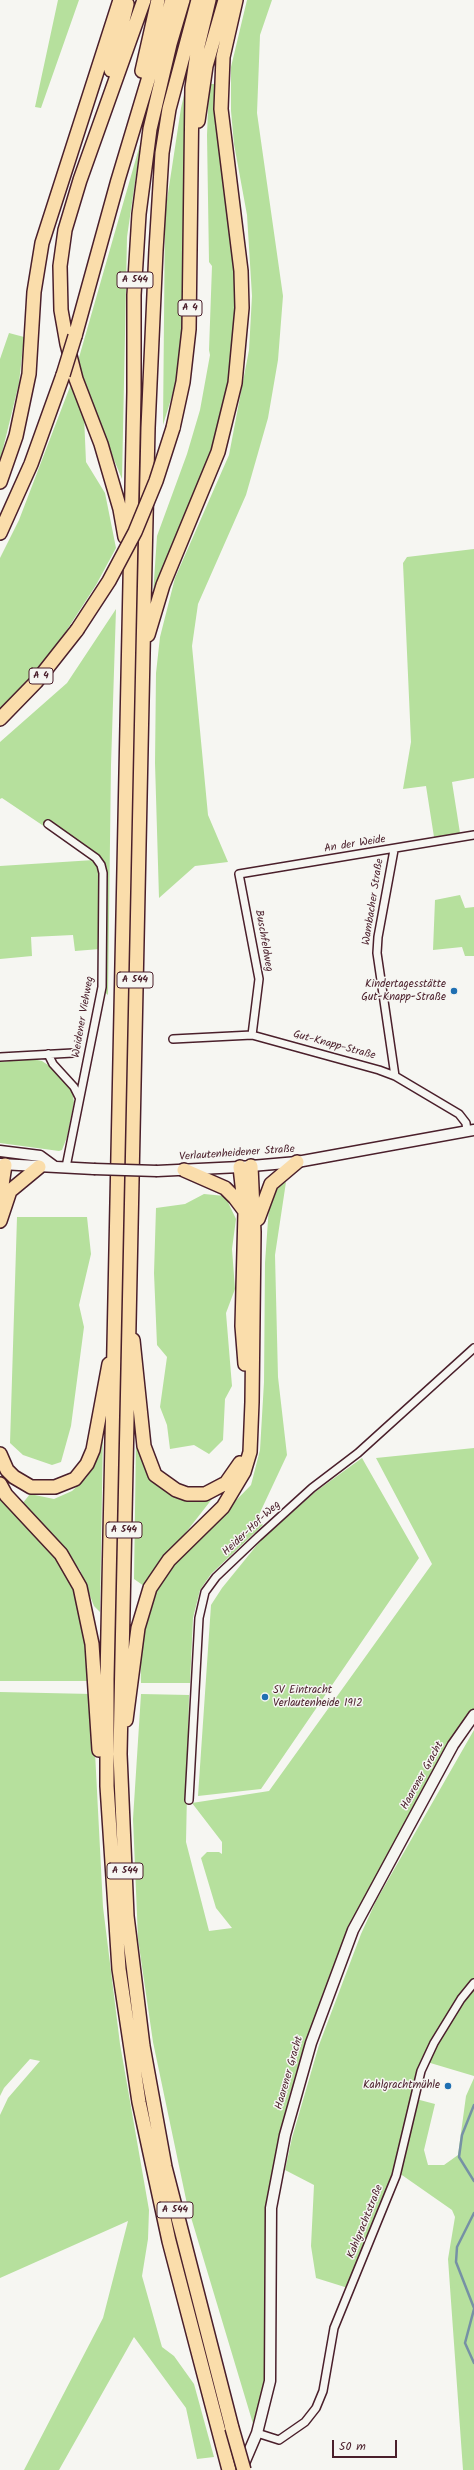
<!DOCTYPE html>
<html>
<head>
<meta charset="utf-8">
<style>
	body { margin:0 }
	#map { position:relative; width:474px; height:2470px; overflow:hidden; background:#f6f6f2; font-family:Kalam,sans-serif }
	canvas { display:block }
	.scale { position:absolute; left:332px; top:2440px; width:65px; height:18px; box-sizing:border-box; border:2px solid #4a1f2b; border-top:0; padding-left:5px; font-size:12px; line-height:14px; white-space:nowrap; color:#4a1f2b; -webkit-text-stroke:3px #f6f6f2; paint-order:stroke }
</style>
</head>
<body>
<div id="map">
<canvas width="474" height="2470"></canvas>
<div class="scale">50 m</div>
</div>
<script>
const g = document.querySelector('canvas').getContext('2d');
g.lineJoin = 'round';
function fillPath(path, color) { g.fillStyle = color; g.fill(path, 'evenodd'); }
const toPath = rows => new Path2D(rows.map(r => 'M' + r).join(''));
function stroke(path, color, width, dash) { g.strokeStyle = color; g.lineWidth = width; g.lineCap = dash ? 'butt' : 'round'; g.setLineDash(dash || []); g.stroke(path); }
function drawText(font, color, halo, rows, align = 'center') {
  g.font = font + ' Kalam,sans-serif'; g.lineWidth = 3; g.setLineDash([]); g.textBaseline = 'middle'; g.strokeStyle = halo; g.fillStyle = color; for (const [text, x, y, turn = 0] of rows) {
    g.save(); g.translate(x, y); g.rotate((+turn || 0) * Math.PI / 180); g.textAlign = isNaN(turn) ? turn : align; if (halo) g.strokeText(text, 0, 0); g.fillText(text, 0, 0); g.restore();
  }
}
fillPath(toPath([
	[58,0,79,0,41,108,35,107],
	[247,0,272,0,260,35,257,113,283,296,278,360,268,418,246,495,198,604,192,646,208,815,228,862,195,866,159,898,155,763,156,673,160,637,175,578,229,455,249,350,252,296,247,215,234,144,231,111,231,67],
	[209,84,217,84,233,228,238,308,229,391,217,442,153,595,157,536,187,454,200,410,210,355,209,350,212,266,209,262,207,135],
	[187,94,186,262,181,343,175,386,163,425,165,213,181,108,184,95],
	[141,141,127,237,122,479,76,368],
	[9,333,24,337,19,383,0,461,0,359],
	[71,384,84,416,86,462,105,493,116,548,96,585,50,656,0,709,0,558,19,520],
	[474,549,474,778,452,782,460,833,434,837,426,786,403,789,411,742,403,563,407,557],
	[116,609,111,765,108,995,100,988,100,949,75,951,73,935,31,937,32,956,0,959,0,866,94,860,2,798,0,799,0,742,67,683],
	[460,895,465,908,474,907,474,956,465,956,462,947,433,950,435,900],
	[32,1059,42,1061,51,1067,72,1090,74,1102,67,1137,62,1150,59,1151,0,1143,0,1062],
	[286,1182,275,1255,278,1377,287,1455,257,1519,263,1525,211,1574,200,1590,193,1618,190,1683,141,1683,140,1638,150,1599,171,1567,251,1485,260,1450,264,1382,265,1263,269,1206,277,1187],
	[204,1194,225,1196,236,1219,232,1249,235,1289,226,1313,232,1386,225,1399,223,1440,209,1454,194,1445,170,1449,167,1425,160,1407,167,1357,157,1345,154,1273,156,1208,185,1204],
	[17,1217,87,1217,91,1254,79,1305,84,1327,71,1426,61,1462,52,1465,23,1455,10,1443],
	[103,1431,100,1612,94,1606,80,1570,22,1504,30,1494,54,1499,72,1491,87,1477,98,1454],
	[136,1441,145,1465,193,1500,212,1499,144,1586,134,1579],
	[474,1448,474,1709,450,1742,349,1928,328,1980,289,2097,266,2208,267,2331,265,2380,254,2427,187,2204,153,2042,138,1939,133,1819,141,1694,189,1695,186,1842,209,1931,232,1928,216,1908,201,1858,207,1852,219,1852,222,1854,222,1842,192,1803,269,1791,432,1564,376,1458],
	[362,1458,419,1558,261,1789,198,1796,211,1605,222,1588,261,1540,315,1492],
	[0,1494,62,1564,80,1597,89,1638,90,1681,0,1681],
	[0,1692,92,1694,103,1907,120,2044,149,2210,148,2239,142,2276,162,2347,174,2356,194,2384,214,2457,197,2459,186,2408,134,2337,59,2470,24,2470,103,2318,128,2221,0,2278,0,2115,8,2098,40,2061,30,2059,4,2088,0,2096],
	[474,1730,474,1978,458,1998,431,2042,393,2174,348,2288,316,2278,311,2246,314,2185,285,2170,292,2138,319,2045,361,1934,376,1901],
	[474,1987,474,2076,427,2062,463,2000],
	[474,2078,474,2470,463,2470,448,2259,455,2217,452,2210,399,2173,416,2099,435,2104,424,2150,428,2165,444,2165,458,2155,466,2096]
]), '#b6e09d');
stroke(toPath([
	[474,2105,462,2135,459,2157,474,2181],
	[474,2213,457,2247,456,2262,474,2308],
	[474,2309,465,2343,474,2363]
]), '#7691a5', 2.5);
const minor = toPath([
	[48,824,96,858,101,865,103,873,102,987,66,1167],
	[394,850,378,937,377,953,395,1076],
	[252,1035,259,979,239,874,474,835],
	[173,1039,252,1035,379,1070,395,1076,459,1114,466,1123,467,1131],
	[48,1054,53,1064,74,1087,79,1097],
	[0,1057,73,1053],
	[189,1800,199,1618,205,1592,216,1577,258,1537,312,1488,358,1453,474,1348],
	[257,2433,279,2440,305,2422,316,2408,323,2391,334,2328,396,2176,421,2071,434,2043,461,1999,474,1983]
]);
const secondary = toPath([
	[0,1151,40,1156,55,1167],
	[0,1164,94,1169],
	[157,1171,240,1167,297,1162,474,1130],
	[242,2468,257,2433,270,2381,271,2208,285,2135,311,2043,353,1930,453,1745,474,1715]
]);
const motorway = toPath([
	[183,0,170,44,150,129,139,214,134,295,134,392,107,1679,107,1786,119,1969,139,2102,169,2241,229,2470],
	[198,0,169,109,162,153,156,250,148,428,143,653,120,1754,127,1916,143,2046,165,2167,232,2428],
	[111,70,127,4],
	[142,71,158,0],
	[198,121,206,66,225,0],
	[75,336,118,180,172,0],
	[173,428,183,382,189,329,192,88,198,46,209,0],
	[0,482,16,436,29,374,34,292,42,243,120,0],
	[0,533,31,464,63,375],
	[125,537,120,509,101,444,76,379,67,344,61,310,60,266,65,230,80,180,144,0],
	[148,635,163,585,218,452,235,383,242,308,241,271,221,109,223,57,236,0],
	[0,719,36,682,77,630],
	[240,1167,245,1212,242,1326,245,1364],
	[184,1170,225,1188,235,1198,244,1210],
	[0,1198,5,1165],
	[258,1219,271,1184,297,1162],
	[0,1221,10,1191,39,1167],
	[133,1340,144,1446,155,1475,176,1490,187,1494,205,1494,226,1483,240,1463],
	[0,1454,7,1470,14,1477,31,1487,55,1487,75,1479,87,1464,93,1450,109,1364],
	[0,1484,6,1495,61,1554,80,1587,92,1644,99,1750],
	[126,1720,138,1628,150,1588,169,1560,223,1507,244,1472,250,1452,252,1402,254,1232,251,1166]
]);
stroke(minor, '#4a1f2b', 10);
stroke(secondary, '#4a1f2b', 13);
stroke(motorway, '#4a1f2b', 16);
stroke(minor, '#f6f6f2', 7);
stroke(secondary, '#f6f6f2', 10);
stroke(motorway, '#faddab', 13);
const secondaryBridge = toPath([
	[94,1169,157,1171]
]);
const motorwayBridge = toPath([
	[63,375,75,336],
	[77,630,109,581,135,532,156,481,173,428],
	[232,2428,244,2470]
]);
stroke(secondaryBridge, '#4a1f2b', 13, []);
stroke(motorwayBridge, '#4a1f2b', 16, []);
stroke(secondaryBridge, '#f6f6f2', 10);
stroke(motorwayBridge, '#faddab', 13);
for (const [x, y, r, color] of [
	[454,991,4,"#1f6fb2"],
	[265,1697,4,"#1f6fb2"],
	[448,2086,4,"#1f6fb2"]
]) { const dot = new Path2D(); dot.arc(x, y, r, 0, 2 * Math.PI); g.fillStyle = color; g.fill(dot); stroke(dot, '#f6f6f2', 1.5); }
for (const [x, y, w] of [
	[135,280,36],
	[190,308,24],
	[41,676,24],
	[135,980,36],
	[124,1530,36],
	[125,1871,36],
	[175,2210,36]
]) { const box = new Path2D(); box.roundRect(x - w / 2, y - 8, w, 16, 3); g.fillStyle = '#f6f6f2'; g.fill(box); stroke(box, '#4a1f2b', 1); }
drawText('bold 10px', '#4a1f2b', null, [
	["A 544",135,280],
	["A 4",190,308],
	["A 4",41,676],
	["A 544",135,980],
	["A 544",124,1530],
	["A 544",125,1871],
	["A 544",175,2210]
]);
drawText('11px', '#4a1f2b', '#f6f6f2', [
	["An der Weide",355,845,-9],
	["Wambacher Straße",374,902,-81],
	["Buschfeldweg",263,941,80],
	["Weidener Viehweg",84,1017,-80],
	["Gut-Knapp-Straße",334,1046,15],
	["Verlautenheidener Straße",237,1154,-4],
	["Heider-Hof-Weg",252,1529,-43],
	["Haarener Gracht",423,1776,-61],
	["Haarener Gracht",290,2073,-74],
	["Kahlgrachtstraße",366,2222,-68]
]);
drawText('11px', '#4a1f2b', '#f6f6f2', [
	["Kindertagesstätte",446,985],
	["Gut-Knapp-Straße",446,998],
	["SV Eintracht",273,1691,"left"],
	["Verlautenheide 1912",273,1704,"left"],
	["Kahlgrachtmühle",440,2086]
], 'right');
</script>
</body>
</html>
